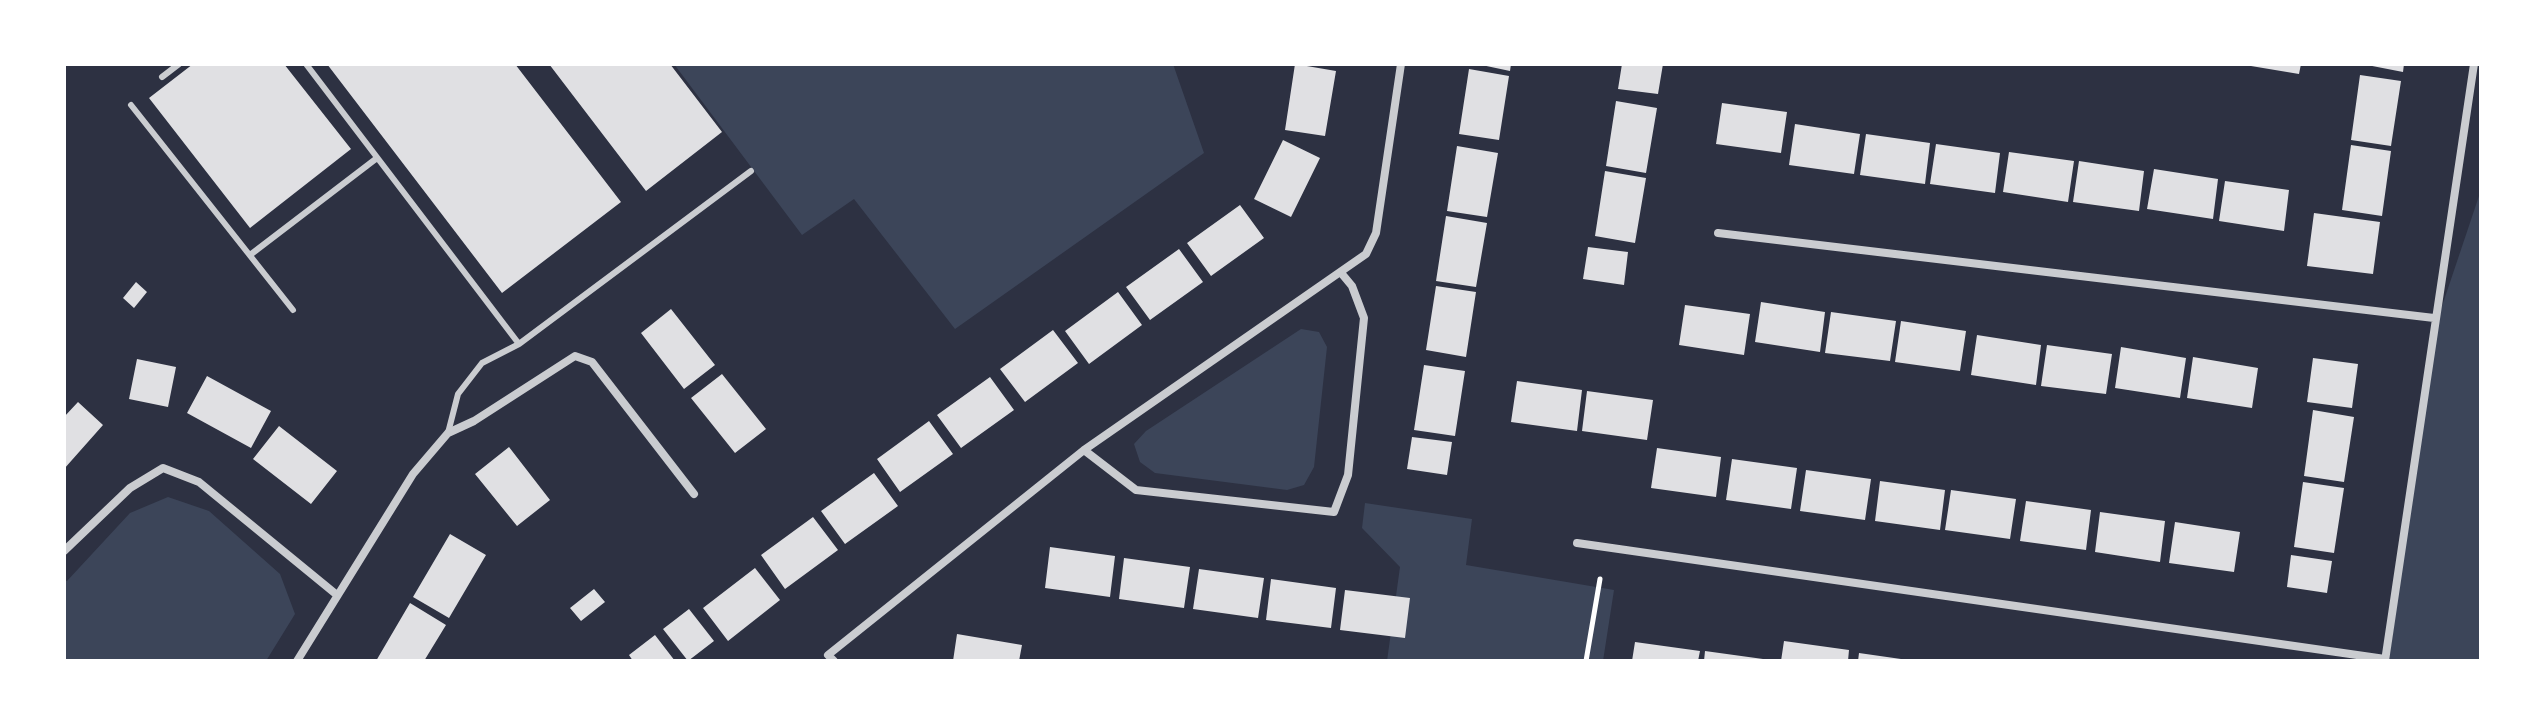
<!DOCTYPE html>
<html>
<head>
<meta charset="utf-8">
<style>
	body { margin:0 }
	#map { position:relative; width:2545px; height:725px; overflow:hidden; background:#2d3142; font-family:"Alegreya Sans",sans-serif }
	canvas { display:block }
	.frame { position:absolute; inset:0; border:66px solid #fff; pointer-events:none }
</style>
</head>
<body>
<div id="map">
<canvas width="2545" height="725"></canvas>
<div class="frame"></div>
</div>
<script>
const g = document.querySelector('canvas').getContext('2d');
g.lineJoin = 'round';
function fillPath(path, color) { g.fillStyle = color; g.fill(path, 'evenodd'); }
const toPath = rows => new Path2D(rows.map(r => 'M' + r).join(''));
function stroke(path, color, width, dash) { g.strokeStyle = color; g.lineWidth = width; g.lineCap = dash ? 'butt' : 'round'; g.setLineDash(dash || []); g.stroke(path); }
fillPath(toPath([
	[674,64,1173,64,1204,153,955,329,854,199,802,235],
	[2481,190,2481,661,2389,661,2434,330],
	[1301,329,1319,332,1327,347,1314,467,1304,485,1287,490,1155,473,1140,462,1134,444,1146,431],
	[168,497,209,511,280,574,295,614,266,661,64,661,64,580,67,581,130,513],
	[1365,503,1472,519,1466,565,1614,590,1603,661,1387,661,1400,567,1362,528]
]), '#3c4559');
fillPath(toPath([
	[193,64,284,64,351,149,250,228,149,98],
	[327,64,515,64,621,202,502,293],
	[549,64,670,64,722,132,646,191],
	[1295,64,1336,71,1325,136,1285,130],
	[1477,64,1511,64,1510,71],
	[1622,64,1663,64,1658,94,1618,89],
	[2239,64,2301,64,2299,74],
	[2362,64,2404,64,2403,72],
	[1469,69,1509,76,1499,140,1459,134],
	[2360,75,2401,81,2391,146,2351,140],
	[1616,101,1657,108,1646,173,1606,166],
	[1722,103,1787,112,1781,153,1716,144],
	[1795,124,1860,134,1854,174,1789,165],
	[1866,134,1930,143,1925,184,1860,175],
	[1283,140,1320,158,1291,217,1254,199],
	[1936,144,2000,153,1995,193,1930,184],
	[2351,145,2391,151,2382,216,2342,210],
	[1457,146,1498,153,1487,217,1447,211],
	[2009,152,2074,161,2068,202,2003,192],
	[2079,161,2144,171,2139,211,2073,202],
	[2154,169,2218,179,2213,219,2147,209],
	[1605,171,1646,178,1635,243,1595,236],
	[2225,181,2289,190,2284,231,2219,221],
	[1240,205,1264,238,1211,276,1187,243],
	[2314,213,2380,222,2373,274,2307,266],
	[1446,216,1487,223,1476,287,1436,281],
	[1588,247,1628,252,1624,285,1583,279],
	[1179,249,1203,282,1150,320,1126,287],
	[136,282,147,292,134,308,123,298],
	[1436,286,1476,292,1466,357,1426,350],
	[1118,292,1142,325,1089,364,1065,331],
	[1761,302,1825,312,1820,352,1755,342],
	[1685,305,1750,314,1744,355,1679,345],
	[671,309,715,365,684,389,641,333],
	[1831,312,1896,321,1890,361,1825,353],
	[1901,321,1966,331,1960,371,1895,362],
	[1053,330,1078,363,1025,402,1000,369],
	[1977,335,2041,345,2036,385,1971,375],
	[2047,345,2112,354,2106,394,2041,386],
	[2121,347,2186,358,2180,398,2115,388],
	[2193,357,2258,368,2252,408,2187,398],
	[2313,358,2358,364,2352,408,2307,402],
	[137,359,176,367,168,407,129,399],
	[1424,365,1465,371,1455,436,1414,430],
	[722,374,766,429,735,453,691,398],
	[207,376,271,411,251,448,187,413],
	[990,377,1014,410,961,448,937,415],
	[1517,381,1582,390,1577,431,1511,422],
	[1587,391,1653,400,1647,440,1582,431],
	[78,402,103,425,64,469,64,417],
	[2313,410,2354,417,2344,482,2304,476],
	[929,421,953,454,900,492,877,459],
	[279,426,337,471,311,504,253,459],
	[1412,437,1452,442,1447,475,1407,469],
	[509,447,550,500,517,526,475,474],
	[1657,448,1721,457,1716,497,1651,488],
	[1732,459,1797,468,1791,509,1726,500],
	[1806,470,1871,479,1865,520,1800,511],
	[874,473,898,506,845,544,821,511],
	[1880,481,1945,490,1940,530,1875,521],
	[2303,482,2344,488,2334,553,2294,547],
	[1951,490,2016,499,2010,539,1945,530],
	[2026,501,2091,510,2086,550,2020,541],
	[2100,512,2165,521,2160,562,2095,552],
	[813,517,838,550,785,589,761,555],
	[2175,522,2240,532,2234,572,2169,563],
	[450,534,486,555,449,618,413,597],
	[1050,547,1115,556,1110,597,1045,588],
	[2291,555,2332,561,2327,593,2287,587],
	[1124,558,1190,567,1184,608,1119,599],
	[755,568,780,600,728,641,703,608],
	[1199,569,1264,578,1258,618,1193,609],
	[1271,579,1336,588,1331,628,1266,620],
	[594,589,605,602,581,621,570,608],
	[1345,590,1410,598,1405,638,1340,630],
	[410,603,446,625,424,661,376,661],
	[689,609,714,641,688,661,663,629],
	[957,634,1022,645,1019,661,953,661],
	[655,635,675,661,633,661,629,655],
	[1784,641,1849,650,1848,661,1781,661],
	[1635,642,1700,651,1698,661,1632,661],
	[1705,651,1763,659,1763,661,1704,661],
	[1859,653,1901,659,1901,661,1858,661]
]), '#e0e0e3');
stroke(toPath([
	[1586,661,1600,579]
]), '#fff', 5);
stroke(toPath([
	[306,64,519,344],
	[162,77,179,64],
	[131,105,293,310],
	[250,255,377,158],
	[448,433,458,394,482,363,519,344,751,171]
]), '#caccd0', 6);
stroke(toPath([
	[1718,233,2434,318],
	[1084,450,1136,490,1334,512,1348,475,1364,318,1352,286,1342,274],
	[1577,543,2385,659],
	[64,551,130,488,163,468,199,482,337,595],
	[297,661,413,474,448,433,474,421,575,356,592,362,694,494],
	[834,661,828,655,1084,450,1366,254,1376,233,1401,64],
	[2385,661,2474,64]
]), '#caccd0', 8);
</script>
</body>
</html>
